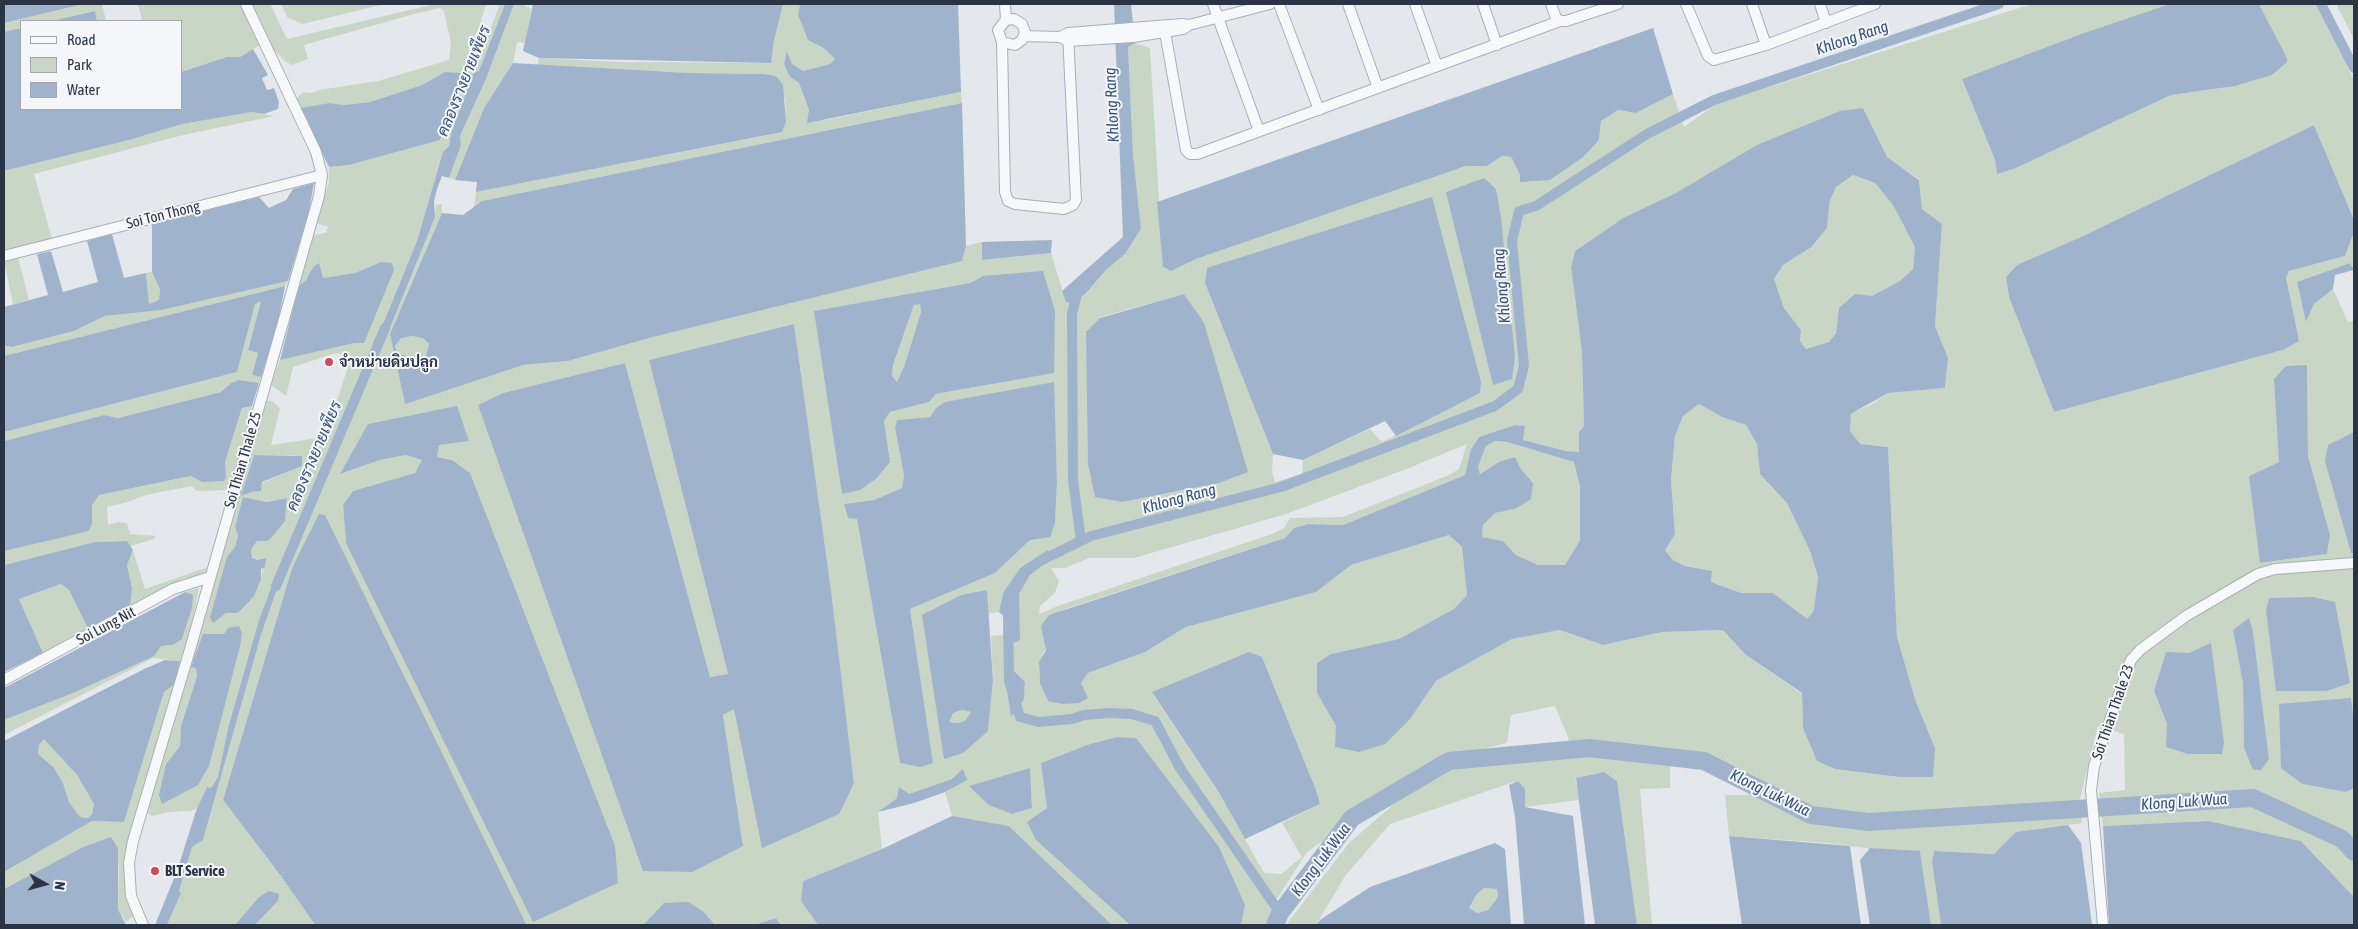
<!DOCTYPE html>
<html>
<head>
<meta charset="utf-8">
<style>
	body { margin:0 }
	#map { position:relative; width:2358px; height:929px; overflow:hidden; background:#e4e7ec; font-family:"Asap Condensed",sans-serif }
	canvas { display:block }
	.frame { position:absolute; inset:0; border:5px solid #2b3445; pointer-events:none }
	.legend { position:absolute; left:20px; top:20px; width:162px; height:90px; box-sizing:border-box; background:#f4f6f9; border:1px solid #a4a8b1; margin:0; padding:6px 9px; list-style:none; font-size:15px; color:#2b3445 }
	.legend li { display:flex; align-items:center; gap:10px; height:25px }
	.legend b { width:25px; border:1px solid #a4a8b1 }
	.north { position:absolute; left:20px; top:859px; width:50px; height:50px; -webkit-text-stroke:4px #f4f6f9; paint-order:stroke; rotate:97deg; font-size:14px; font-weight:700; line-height:20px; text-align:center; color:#2b3445 }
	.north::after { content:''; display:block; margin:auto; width:18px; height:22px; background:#2b3445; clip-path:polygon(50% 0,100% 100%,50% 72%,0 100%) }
</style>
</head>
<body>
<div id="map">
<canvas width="2358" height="929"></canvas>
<div class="frame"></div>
<ul class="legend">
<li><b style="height:6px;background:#f7f8fa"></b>Road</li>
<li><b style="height:14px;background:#c9d6c5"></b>Park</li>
<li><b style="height:14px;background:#9fb4cc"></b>Water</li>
</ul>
<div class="north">N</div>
</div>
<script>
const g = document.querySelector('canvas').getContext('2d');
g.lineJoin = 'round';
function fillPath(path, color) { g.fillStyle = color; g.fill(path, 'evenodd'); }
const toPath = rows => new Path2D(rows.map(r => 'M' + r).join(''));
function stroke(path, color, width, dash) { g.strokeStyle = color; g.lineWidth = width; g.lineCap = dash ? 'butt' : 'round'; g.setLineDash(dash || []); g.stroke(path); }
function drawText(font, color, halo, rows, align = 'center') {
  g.font = font + ' "Asap Condensed",Sarabun,sans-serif'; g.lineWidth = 4; g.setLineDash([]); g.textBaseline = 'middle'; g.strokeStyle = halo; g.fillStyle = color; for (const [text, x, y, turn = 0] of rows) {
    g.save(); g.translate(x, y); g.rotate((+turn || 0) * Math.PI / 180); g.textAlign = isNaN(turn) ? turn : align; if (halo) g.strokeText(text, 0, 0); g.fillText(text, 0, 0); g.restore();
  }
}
fillPath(toPath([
	[84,4,102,4,106,21,97,21,94,11,51,21,21,21,21,28,4,32,4,23],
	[138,4,240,4,260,45,240,57,227,57,181,72,181,21,142,21],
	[251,4,270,4,287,39,435,4,486,4,479,28,468,50,481,53,500,4,505,4,479,71,474,72,451,133,449,146,444,154,435,180,417,241,381,329,374,341,386,329,435,217,436,205,442,204,442,213,390,334,405,403,523,365,568,361,653,337,961,261,966,246,982,242,983,260,1051,253,1066,302,1086,293,1106,270,1125,254,1141,229,1133,154,1128,47,1135,43,1150,48,1163,267,1171,271,1196,259,1466,166,1487,166,1502,156,1511,157,1520,175,1599,141,1601,121,1618,110,1636,113,1673,94,1684,127,1716,104,2032,4,2170,4,2081,34,1962,79,1995,160,1997,174,2014,169,2171,95,2235,86,2287,58,2259,4,2316,4,2354,80,2354,220,2314,125,2083,236,2017,265,2006,277,2009,297,2054,412,2283,350,2298,341,2286,278,2289,271,2345,256,2354,232,2354,270,2350,263,2297,282,2306,321,2314,304,2333,289,2348,322,2354,321,2354,432,2328,445,2351,553,2354,553,2354,574,2353,575,2354,722,2351,698,2302,784,2346,792,2354,788,2354,897,2301,841,2208,821,2103,826,2099,793,2125,790,2124,734,2098,726,2080,799,2082,823,2016,832,1994,854,1934,851,1932,862,1941,925,1931,925,1920,851,1889,851,1827,843,1729,836,1725,795,1750,795,1738,768,1670,749,1670,788,1640,789,1652,925,1637,925,1617,781,1604,772,1576,778,1575,776,1579,800,1525,807,1525,789,1517,781,1390,824,1345,876,1316,925,1286,925,1349,843,1410,790,1454,766,1571,755,1568,737,1555,706,1511,715,1507,743,1445,758,1368,798,1324,840,1307,852,1271,908,1271,921,1268,925,1241,925,1242,923,1159,769,1136,738,1087,745,1041,763,1047,808,1036,840,1130,925,1112,925,1009,826,952,816,945,792,966,780,952,779,897,798,878,812,882,849,803,881,801,901,818,925,781,925,776,918,754,925,715,925,704,912,664,903,643,925,513,925,519,923,526,924,292,568,223,800,281,876,315,925,255,925,278,901,258,898,235,925,167,925,181,893,179,891,192,847,203,840,261,635,283,573,259,620,228,728,218,777,211,788,207,787,197,808,191,811,169,812,152,816,147,813,264,400,272,401,280,408,271,445,325,437,350,361,348,355,336,353,293,367,286,396,271,385,280,360,355,343,364,343,381,262,355,273,322,278,319,264,313,267,306,280,299,286,314,235,326,233,328,227,317,223,329,182,329,167,349,165,439,140,451,101,457,89,445,72,422,85,370,102,344,105,329,103,300,108,295,100,303,92,313,93,319,90,378,81,449,60,451,43,444,11,440,8,418,13,304,45,308,59,292,65,285,61,270,46],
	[1863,108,1887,157,1919,179,1922,209,1942,224,1935,326,1948,358,1945,388,1888,393,1872,404,1851,414,1850,431,1859,444,1888,447,1897,637,1916,702,1935,748,1899,777,1836,769,1817,761,1803,728,1802,694,1746,655,1724,630,1662,632,1603,645,1560,630,1512,639,1436,681,1410,719,1336,726,1317,693,1331,654,1399,639,1454,610,1467,595,1462,547,1449,535,1351,565,1316,592,1186,627,1145,652,1088,673,1081,683,1048,701,1040,683,1039,662,1065,609,1285,538,1294,528,1308,524,1343,525,1465,475,1471,449,1479,437,1515,425,1525,426,1523,440,1566,451,1579,452,1579,432,1584,426,1582,352,1571,267,1575,251,1623,218],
	[983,276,1054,373,936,394,929,402,890,412,884,421,890,462,876,479,860,490,814,312,970,283],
	[1205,283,1480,393,1382,442,1370,429,1303,460,1302,474,1275,482,1272,472,1273,454],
	[1184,294,1219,483,1122,502,1100,317],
	[794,324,831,590,854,783,734,709,723,715,743,845,478,405,503,393,625,363,710,677,728,674,649,360],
	[2307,365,2308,456,2330,535,2327,554,2261,563,2249,476,2279,462],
	[1053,382,1057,482,1055,523,1030,540,995,573,910,609,933,763,900,763,857,519,844,504,874,500,902,488,904,475,895,428,897,420,930,417,936,408],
	[457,406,439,445,437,457,452,460,346,543,343,505,353,491,415,473,423,460,406,455,380,460,341,474],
	[1467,444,1459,469,1447,476,1343,517,1290,518,1284,528,1272,534,1058,606,1039,614,1040,606,1055,593,1059,581,1051,568,1065,568,1089,558,1134,558,1286,514,1409,468],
	[254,455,295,455,301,466,262,483,261,491,251,492],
	[244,497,267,502,287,498,285,521,267,541,257,541,251,550,252,558,257,560,265,558,261,579,238,613,226,613,227,557,235,547,238,536,235,527],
	[1048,550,1049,560,1030,574,1019,594,1018,616,1013,643,1004,635,991,636,993,681,988,731,944,759,961,595,987,591,988,613,999,612,1003,593,1020,568],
	[2249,619,2253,631,2269,759,2244,748,2243,684,2233,631],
	[203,634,224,634,198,785,176,795,166,764,180,746,181,726,197,676,196,668,192,667],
	[2166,653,2189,653,2167,747,2167,724,2154,691],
	[1262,657,1316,790,1320,804,1282,823,1302,857,1281,874,1264,873,1218,791,1152,693],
	[1025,682,1024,699,1011,716,1006,684],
	[1030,768,1032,808,1012,814,970,787],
	[281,4,385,4,302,24,287,17],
	[514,4,522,4,531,9,525,43,517,42,513,63,484,108,455,180,449,178,461,145,460,136,486,79],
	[783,4,800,4,798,15,808,40,825,49,835,59,830,64,803,71,792,65,788,53,790,77,799,83,809,110,825,120,961,92,962,103,482,201,474,208,476,192,782,132,786,122,785,99,776,76,763,74,689,73,538,65,539,58,622,62,771,63,774,41],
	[2336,4,2354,4,2354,39],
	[252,112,274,116,183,135,34,174,52,239,4,252,4,171,133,139,182,124],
	[1853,175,1875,183,1893,205,1915,247,1913,269,1900,281,1872,296,1839,308,1836,333,1829,342,1806,349,1800,341,1801,330,1784,308,1774,279,1783,265,1813,247,1827,228,1830,200,1836,187],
	[18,257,29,300,13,304,4,260],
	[152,272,160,289,159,300,149,304,146,273],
	[288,281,285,286,4,356,4,346,12,347,74,331,105,316,162,310],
	[261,301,248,350,258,353,252,375,261,377,259,383,239,380,231,383,221,392,118,418,104,415,4,441,4,432,237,372,255,303],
	[920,303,921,312,904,367,897,383,892,376,893,365,914,305],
	[412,336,423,337,429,344,426,356,406,356,397,353,395,346,401,338],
	[1699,404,1722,417,1746,425,1757,444,1760,474,1787,503,1810,551,1818,578,1814,610,1806,620,1773,593,1741,593,1711,582,1712,571,1685,566,1673,560,1665,550,1675,534,1671,480,1675,436,1683,416],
	[252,406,247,431,231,485,225,490,197,491,192,486,146,495,128,502,107,507,108,525,118,522,127,523,130,534,156,536,154,539,130,546,127,541,95,542,4,565,4,551,10,548,89,531,92,523,92,505,99,495,191,476,202,482,226,477,225,462,242,408],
	[1495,441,1507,442,1574,462,1580,487,1580,540,1565,565,1538,565,1516,555,1503,541,1482,537,1483,525,1495,513,1515,509,1533,483,1521,469,1499,462,1480,474,1478,467,1486,446],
	[133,550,145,589,208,567,202,577,182,579,87,631,43,653,19,599,61,584,69,590,88,628,132,588,127,565],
	[199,588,185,656,180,661,153,658,4,735,4,720,73,693,161,646,173,645,193,595,185,592],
	[175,684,126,854,124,871,133,916,126,922,118,909,119,865,81,848,4,889,4,872,92,821,124,822,164,692],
	[962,710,971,712,966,720,959,723,948,722,953,713],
	[44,738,77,775,94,804,92,814,88,818,80,817,69,802,63,783,38,754,39,745],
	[1484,888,1497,889,1498,897,1488,910,1477,913,1469,909,1477,894]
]), '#c9d6c5');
fillPath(toPath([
	[4,4,84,4,4,23],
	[505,4,514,4,486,79,460,136,461,145,449,178,442,176,437,189,434,201,435,217,389,330,386,330,382,339,373,342,381,329,417,241,443,152,449,146,451,133,474,72,479,71],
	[533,4,783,4,774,41,771,63,539,58,523,51],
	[800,4,958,4,961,92,807,123,809,110,799,83,790,77,784,64,787,51,792,64,803,71,830,64,835,59,825,49,808,40,798,15],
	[1114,4,1131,4,1135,43,1128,47,1133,154,1141,229,1125,254,1106,270,1086,293,1073,304,1066,302,1062,291,1123,237],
	[2170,4,2259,4,2287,58,2287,62,2272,75,2235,86,2171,95,2014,169,1997,174,1995,160,1962,79,2081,34],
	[95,11,97,21,51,21],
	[21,28,21,109,181,109,181,72,227,57,240,57,253,49,268,75,262,78,267,90,274,88,279,102,278,109,264,114,252,112,182,124,133,139,4,171,4,32],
	[1653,28,1673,94,1636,113,1618,110,1601,121,1599,140,1583,157,1550,180,1520,182,1520,175,1511,157,1502,156,1487,166,1466,166,1196,259,1171,271,1163,267,1157,202],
	[513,63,689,73,763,74,776,76,783,85,786,122,782,132,476,192,477,182,455,180,484,108],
	[445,72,460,73,463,86,457,89,451,101,440,140,349,165,329,167,300,108,329,103,344,105,370,102,422,85],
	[962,103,966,246,962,261,653,337,568,361,523,365,405,404,390,334,442,213,463,215,482,201],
	[412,336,423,338,429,344,426,356,406,356,397,353,395,346,401,338],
	[1863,108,1887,157,1919,180,1922,209,1942,224,1935,326,1948,358,1945,388,1888,393,1851,414,1850,431,1860,444,1888,447,1897,637,1916,702,1935,748,1933,777,1899,777,1835,769,1817,761,1803,728,1802,693,1746,655,1723,630,1662,632,1603,645,1560,630,1512,639,1436,681,1410,719,1385,744,1359,752,1335,747,1336,726,1317,693,1317,663,1331,654,1399,639,1454,609,1467,595,1462,547,1449,535,1351,565,1316,592,1186,627,1145,652,1088,673,1081,683,1088,698,1079,703,1063,704,1048,701,1040,683,1039,662,1046,650,1041,626,1049,615,1285,538,1294,528,1308,524,1343,525,1465,475,1471,449,1479,437,1515,425,1525,426,1523,440,1566,451,1579,452,1579,432,1584,426,1582,352,1571,267,1575,251,1623,218,1676,193,1757,145,1840,111],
	[1853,175,1875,183,1893,205,1915,247,1913,269,1900,281,1872,296,1855,294,1839,308,1836,333,1829,342,1806,349,1800,341,1801,330,1784,308,1774,279,1783,265,1812,247,1827,228,1830,200,1836,187],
	[1699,404,1722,417,1746,425,1757,444,1760,474,1787,503,1810,551,1818,577,1814,610,1807,619,1773,593,1741,593,1711,582,1712,571,1685,566,1673,560,1665,550,1675,534,1671,480,1675,436,1683,416],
	[1495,441,1507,442,1574,462,1580,487,1580,540,1565,565,1538,565,1516,555,1503,541,1482,537,1483,525,1495,513,1515,509,1531,499,1533,483,1521,469,1515,457,1499,462,1480,474,1478,467,1486,446],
	[2314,125,2354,220,2354,232,2345,256,2289,271,2286,278,2299,341,2283,350,2054,412,2009,297,2006,277,2017,265,2083,236],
	[1484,178,1496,189,1501,217,1515,357,1512,379,1493,385,1446,192],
	[314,183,309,211,288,281,162,310,105,316,74,331,12,347,4,346,4,307,48,295,37,254,51,251,63,292,98,282,87,241,112,234,124,278,146,273,149,304,159,300,160,289,152,272,152,224,259,197,269,208,286,200,293,189],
	[1432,197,1481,382,1480,393,1396,436,1385,421,1303,460,1273,454,1205,283,1207,268],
	[1052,240,1051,253,982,260,982,242],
	[381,262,392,263,394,270,364,343,355,343,280,360,299,286,306,280,313,267,319,263,323,278,355,273],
	[2350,263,2354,270,2335,275,2333,289,2314,304,2306,322,2297,282],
	[1043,271,1055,311,1054,373,936,394,929,402,890,412,884,421,890,462,876,479,860,490,842,494,814,311,970,283,983,276],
	[920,304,921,312,904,367,897,382,892,376,893,365,914,305],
	[285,286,278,322,261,377,252,375,258,353,248,350,261,301,255,304,237,372,4,432,4,356],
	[1184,294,1204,323,1248,472,1219,483,1122,502,1095,497,1088,464,1086,332,1100,318],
	[794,324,831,590,854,783,839,814,762,848,734,709,723,715,743,846,692,872,643,871,478,405,503,393,625,363,710,677,728,674,649,360],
	[2307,365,2308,456,2330,535,2327,554,2260,563,2249,476,2279,462,2274,379,2286,366],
	[239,380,259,383,252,406,242,408,225,462,226,477,224,481,202,482,191,476,99,495,92,505,92,524,89,531,4,551,4,441,104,415,118,418,221,392,231,383],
	[1054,382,1057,482,1055,523,1050,537,1030,540,995,573,910,609,933,763,920,767,900,763,857,519,848,518,844,504,874,500,902,488,904,475,895,428,897,420,930,417,936,408,945,402],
	[457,406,469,441,439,445,437,457,452,460,470,473,615,846,618,883,533,922,346,543,343,505,353,491,415,473,422,460,406,455,380,460,340,474,368,424],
	[2354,432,2354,553,2351,553,2325,461,2328,445],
	[254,455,302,456,302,466,262,482,261,491,251,492,241,496],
	[243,497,267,502,287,498,285,521,272,537,267,541,257,541,251,550,252,558,257,560,266,558,265,567,261,569,261,579,254,596,238,613,226,613,213,623,210,617,227,557,235,547,238,536,235,527],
	[319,514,325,515,526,924,315,925,281,876,223,800,292,568],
	[127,541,133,550,127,565,132,588,130,606,88,628,69,590,61,584,19,599,43,653,4,672,4,565,95,542],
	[1048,550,1049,560,1030,575,1019,594,1020,640,1013,643,1007,619,999,612,1003,593,1020,568],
	[283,572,261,635,203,840,192,847,179,891,181,893,167,925,155,925,177,871,197,808,207,787,211,788,218,777,228,728,259,620,276,576],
	[987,590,993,681,988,731,963,753,944,759,922,615,961,595],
	[962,710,971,712,966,720,959,723,949,722,953,713],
	[185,592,193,595,192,608,182,639,173,645,161,646,154,656,73,693,4,720,4,688],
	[2313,597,2335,602,2350,683,2327,691,2276,691,2266,610,2269,598],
	[2249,618,2253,631,2269,759,2261,770,2253,770,2244,748,2243,684,2233,630],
	[239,626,242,634,240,646,209,766,198,785,162,804,159,795,166,764,180,746,181,726,197,676,196,668,191,667,203,634,224,634,228,628],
	[2211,643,2224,743,2222,754,2188,754,2166,747,2167,724,2154,691,2166,652,2189,653],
	[1249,652,1262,657,1316,790,1320,804,1245,839,1218,791,1152,692],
	[165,660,180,661,175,684,164,692,124,822,92,821,4,872,4,741,144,669],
	[44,739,77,775,94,804,92,814,88,818,80,817,69,802,63,783,54,768,38,754,39,745],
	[1014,671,1025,682,1024,699,1011,717,1006,684],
	[2351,698,2354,722,2354,788,2346,792,2302,784,2281,768,2279,704],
	[1117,737,1136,738,1219,847,1245,905,1241,925,1130,925,1036,840,1027,822,1047,808,1041,763,1087,745],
	[1030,768,1032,808,1012,814,989,805,969,786],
	[963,769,967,780,945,792,914,803,878,812,897,798,899,787,909,794,952,779],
	[1604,772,1617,781,1637,925,1595,925,1576,778],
	[1518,781,1525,789,1525,807,1573,816,1585,925,1524,925,1515,817,1509,785],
	[952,816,1009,826,1112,925,818,925,801,901,803,881,882,849],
	[2208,821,2301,841,2354,897,2354,925,2109,925,2103,826],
	[2068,825,2081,843,2092,925,1941,925,1932,862,1934,851,1994,854,2016,832],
	[1729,836,1850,846,1861,925,1742,925],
	[111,837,118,848,118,909,126,925,4,925,4,889,81,848],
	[1495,843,1505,849,1511,925,1316,925,1320,920,1370,887],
	[1484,888,1497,889,1498,897,1488,910,1477,913,1469,908,1477,894],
	[1870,848,1920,851,1931,925,1870,925,1860,860],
	[269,891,279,894,278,901,255,925,235,925,258,898],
	[688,902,704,912,715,925,643,925,664,903],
	[776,918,781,925,754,925]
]), '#9fb4cc');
stroke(toPath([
	[2321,4,2354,68],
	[1078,290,1072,314,1073,480,1081,541],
	[1038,562,1091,536,1281,487,1495,406,1518,389,1524,366,1512,241,1519,211,1536,206,1647,134,1714,100,1999,4],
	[276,586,385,328],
	[1008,616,1009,681,1020,717,1038,722,1072,719,1084,715,1109,713,1132,714,1155,721,1180,768,1280,913]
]), '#9fb4cc', 10);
stroke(toPath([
	[1275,925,1280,913,1352,818,1449,761,1589,748,1704,761,1811,815,1869,822,2253,798,2342,839,2354,852]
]), '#9fb4cc', 18);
const minor = toPath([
	[1005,4,1006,20],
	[1213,4,1259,131],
	[1279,4,1319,110],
	[1348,4,1378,88],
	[1415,4,1437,66],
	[1483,4,1497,45],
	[1551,4,1556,18,1560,21,1566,21,1618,4],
	[1686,4,1708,56,1714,60,1766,45,1875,4],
	[1752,4,1766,45],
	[1820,4,1826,23],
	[1182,24,1189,25,1183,29,1133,37,1068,41,1060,37,1068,33,1182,24],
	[1189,25,1270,4],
	[1165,32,1186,150,1190,154,1197,154,1560,21],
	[1024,36,1060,37],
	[1002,42,1015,45,1022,40,1025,32,1022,24,1014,19,1006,20,998,30,1002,42,1005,192,1008,201,1015,204,1064,209,1073,205,1076,200,1068,33],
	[4,256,322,175],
	[4,680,173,589,210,577],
	[143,925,131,896,129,863,133,841,191,646,319,196,322,175,316,152,246,4],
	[2103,925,2091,790,2094,766,2131,660,2140,650,2186,616,2258,574,2275,569,2354,563]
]);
stroke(minor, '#a9aeb7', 12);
stroke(minor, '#f7f8fa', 10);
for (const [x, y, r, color] of [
	[329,362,5,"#d1495b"],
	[155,871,5,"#d1495b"]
]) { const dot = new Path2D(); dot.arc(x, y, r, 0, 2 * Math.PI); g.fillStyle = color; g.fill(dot); stroke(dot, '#f4f6f9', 2); }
drawText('15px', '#2b3445', '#f4f6f9', [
	["Soi Ton Thong",163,215,-14],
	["Soi Thian Thale 25",243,460,-74],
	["Soi Lung Nit",106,626,-28],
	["Soi Thian Thale 23",2113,712,-71]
]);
drawText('bold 15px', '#2b3445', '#f4f6f9', [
	["จำหน่ายดินปลูก",339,362],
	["BLT Service",165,871]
], 'left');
drawText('italic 16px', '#34527a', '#f4f6f9', [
	["Khlong Rang",1852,38,-19],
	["คลองรางยายเพียร",464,81,-68],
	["Khlong Rang",1112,105,-93],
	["Khlong Rang",1502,286,-95],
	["คลองรางยายเพียร",314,456,-67],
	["Khlong Rang",1179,499,-15],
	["Klong Luk Wua",1770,793,26],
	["Klong Luk Wua",2184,802,-4],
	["Klong Luk Wua",1321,860,-53]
]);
</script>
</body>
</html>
